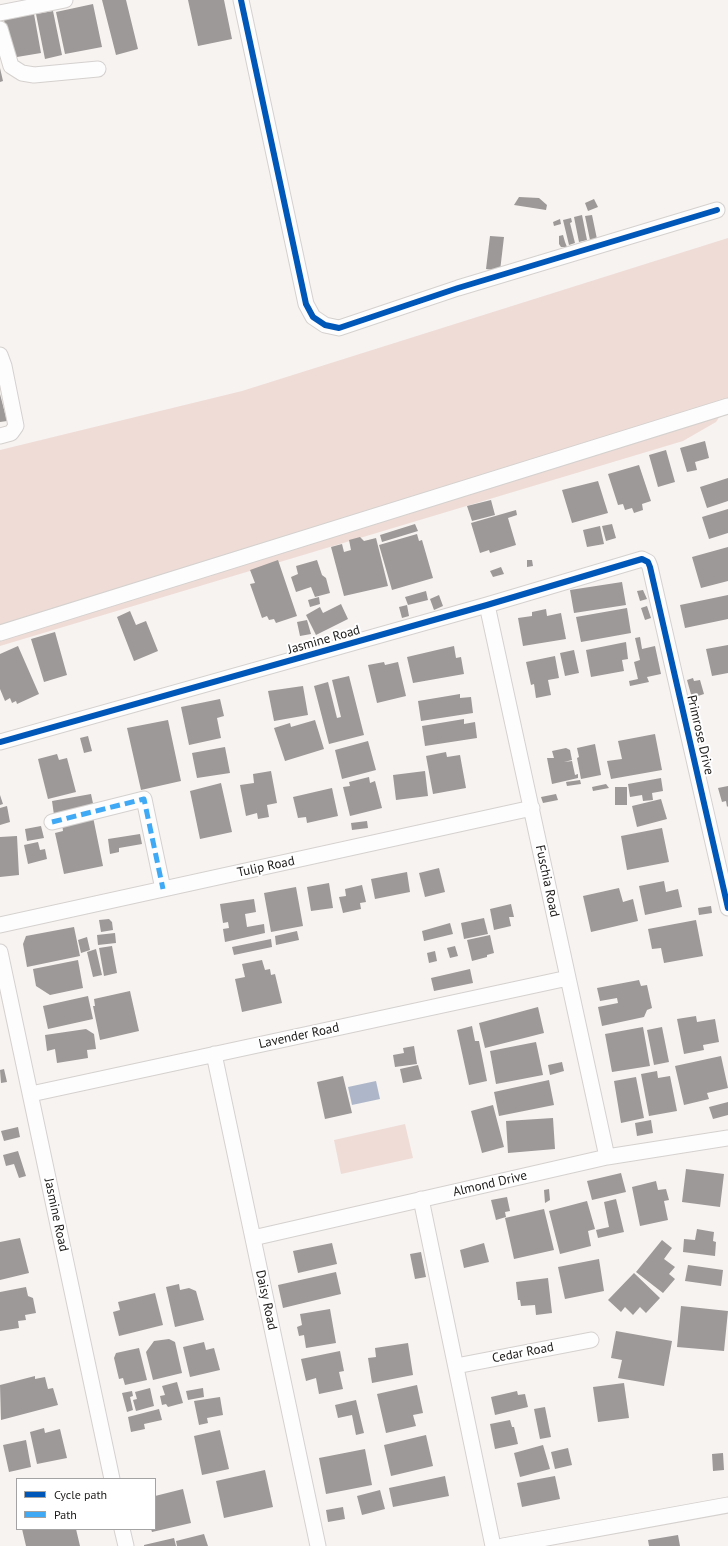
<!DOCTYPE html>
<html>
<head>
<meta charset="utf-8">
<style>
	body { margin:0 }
	#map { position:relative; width:728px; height:1546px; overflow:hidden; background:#f7f3f1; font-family:"PT Sans",sans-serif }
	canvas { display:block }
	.legend { position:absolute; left:16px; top:1478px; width:140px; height:52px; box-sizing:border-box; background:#fff; border:1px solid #a4a3a3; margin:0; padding:5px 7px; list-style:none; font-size:12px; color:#1c1a19 }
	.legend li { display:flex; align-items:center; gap:8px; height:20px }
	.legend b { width:20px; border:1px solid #a4a3a3 }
</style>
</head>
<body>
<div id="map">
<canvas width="728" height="1546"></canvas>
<ul class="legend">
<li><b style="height:5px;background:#0057b8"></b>Cycle path</li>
<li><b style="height:5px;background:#3fa9f5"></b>Path</li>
</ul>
</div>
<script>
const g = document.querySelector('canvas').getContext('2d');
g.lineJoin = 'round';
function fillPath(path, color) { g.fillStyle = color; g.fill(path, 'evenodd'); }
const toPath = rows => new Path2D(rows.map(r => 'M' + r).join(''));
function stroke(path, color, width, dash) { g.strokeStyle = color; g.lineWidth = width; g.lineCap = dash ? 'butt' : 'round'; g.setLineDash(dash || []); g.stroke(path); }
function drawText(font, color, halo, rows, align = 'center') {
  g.font = font + ' "PT Sans",sans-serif'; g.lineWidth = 4; g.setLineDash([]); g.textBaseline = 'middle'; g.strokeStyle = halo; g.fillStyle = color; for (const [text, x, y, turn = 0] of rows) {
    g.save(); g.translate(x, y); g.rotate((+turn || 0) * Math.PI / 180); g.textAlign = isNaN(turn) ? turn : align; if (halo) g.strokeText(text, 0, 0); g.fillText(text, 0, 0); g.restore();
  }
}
fillPath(toPath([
	[728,238,728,404,716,422,683,441,0,646,0,450,242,391],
	[405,1124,413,1158,341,1174,334,1140]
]), '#efdcd6');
fillPath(toPath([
	[376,1081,380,1099,352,1105,348,1087]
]), '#aeb7c9');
fillPath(toPath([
	[102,0,126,0,138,49,116,55],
	[188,0,224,0,232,39,198,46],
	[93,4,102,47,65,54,56,12],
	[53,11,62,55,45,59,36,14],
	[34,14,41,53,11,58,4,20],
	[0,68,3,81,0,82],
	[519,197,539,198,547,205,546,210,514,205],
	[594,199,598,207,588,211,585,203],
	[582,215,587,240,579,242,574,217],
	[592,215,597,239,590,240,585,216],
	[571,218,572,222,570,223,575,243,569,245,563,220],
	[560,219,561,224,554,226,553,222],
	[563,235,565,242,567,247,561,247,559,244,559,236],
	[490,236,504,237,500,271,486,269],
	[0,394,7,421,0,422],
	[705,441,709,458,695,462,697,470,687,472,680,448],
	[666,450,675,482,658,487,649,455],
	[639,465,651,501,642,504,643,510,634,513,632,508,625,510,623,504,618,505,608,474],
	[728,478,728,501,707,508,700,487],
	[598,481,608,513,572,523,562,490],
	[491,500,495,515,472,521,467,506],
	[728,509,728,533,709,539,702,517],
	[516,510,517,515,508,518,516,545,490,553,489,550,480,553,471,523],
	[415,524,418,531,382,542,380,535],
	[612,524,616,538,606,541,602,526],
	[600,526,604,544,587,547,583,530],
	[417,534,419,541,422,540,433,578,392,590,379,545],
	[360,537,364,541,376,538,388,586,344,596,331,547,342,544,344,552,351,550,349,540],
	[728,547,728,581,701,588,692,557],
	[278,560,297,616,276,623,274,619,269,620,267,616,262,618,250,584,255,583,250,570],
	[317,560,322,575,326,578,330,593,315,597,311,587,296,592,291,577,298,574,296,566],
	[527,560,532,560,533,566,527,567],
	[501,567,504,574,493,577,490,571],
	[622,582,626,605,574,613,570,590],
	[643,590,647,599,640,601,637,591],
	[426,591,428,600,408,605,405,597],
	[439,595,443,606,434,610,430,599],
	[728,595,728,619,685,628,680,605],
	[319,597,320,604,310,607,308,600],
	[341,604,348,619,316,635,306,615,320,607,323,613],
	[407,605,409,616,402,618,399,607],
	[647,606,651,618,645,620,641,608],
	[627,608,631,633,581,642,576,617],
	[546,609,547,616,561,613,566,639,523,646,518,618,532,616,532,612],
	[130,611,136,625,146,621,158,651,134,661,117,617],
	[307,620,311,634,300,636,297,622],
	[55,632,67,675,44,682,31,639],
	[640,637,642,649,655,646,661,674,647,677,649,682,630,686,629,681,638,679,634,662,640,660,635,638],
	[626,642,628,659,622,660,624,671,591,677,586,650],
	[728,645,728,673,712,676,706,649],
	[18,646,39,694,17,704,16,701,12,703,10,698,5,701,0,689,0,654],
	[454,646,456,658,461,657,464,674,413,683,407,657],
	[574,650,579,673,565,676,560,653],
	[555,656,559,678,548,680,551,695,536,698,534,684,531,685,526,662],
	[384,662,385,665,398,662,406,696,377,703,368,665],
	[349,676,364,735,329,744,314,686,328,682,337,718,341,717,332,680],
	[693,678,694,681,700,680,704,694,692,698,687,680],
	[303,686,308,715,274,721,268,691],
	[460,694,460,698,471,697,473,713,421,721,418,701],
	[220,699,224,716,217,718,221,738,189,745,181,707],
	[464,719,464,724,475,722,477,738,425,746,422,726],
	[168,720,181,781,141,790,127,728],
	[315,720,324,749,285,761,274,728,290,723,291,727],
	[655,734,662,770,611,779,607,761,622,759,618,741],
	[88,736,92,751,84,753,80,738],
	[368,741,376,770,342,779,335,750],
	[595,744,601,775,581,779,577,758,579,757,577,748],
	[225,747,230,773,197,778,192,753],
	[566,748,570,750,572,760,564,762,572,761,575,775,578,774,578,778,552,784,547,758,554,758,552,751],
	[446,752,447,757,460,755,466,788,433,794,426,756],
	[57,754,59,760,67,758,76,792,48,799,38,759],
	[271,771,277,803,267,805,269,817,258,819,257,813,246,816,240,785,254,783,253,774],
	[425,771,428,796,396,800,393,775],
	[369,777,370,783,375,781,382,808,350,816,343,787,350,786,349,782],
	[661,778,663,791,652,793,653,800,643,801,642,795,630,797,628,784],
	[580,780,581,784,567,786,566,782],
	[221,783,232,832,200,839,190,791],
	[606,784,609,788,593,791,592,787],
	[728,786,728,806,727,807,726,801,722,802,718,788],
	[615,787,627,787,627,805,615,805],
	[332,788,338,816,307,823,306,817,298,818,293,797],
	[91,794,94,808,54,815,52,801],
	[556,794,558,800,543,803,541,797],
	[0,795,3,804,0,805],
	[661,799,667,819,637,827,632,806],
	[7,806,10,822,0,825,0,808],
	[93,817,103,866,64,874,55,833,63,831,62,823],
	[367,821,368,828,352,830,351,823],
	[41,826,44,838,27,841,25,829],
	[662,828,669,862,627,870,621,836],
	[140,834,142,844,119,848,119,852,110,854,108,839],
	[17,836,19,875,0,877,0,837],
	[38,842,40,850,45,849,47,859,28,864,24,845],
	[439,868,445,892,425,897,419,873],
	[407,872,410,892,375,899,371,879],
	[664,881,666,892,678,889,682,907,645,915,639,886],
	[329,883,333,908,311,911,307,887],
	[362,885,366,902,360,903,361,909,343,913,339,897,346,896,345,889],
	[296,887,303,926,271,932,264,893],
	[619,888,623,902,633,899,638,921,591,932,583,896],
	[254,899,256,912,245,914,247,927,264,924,265,933,225,942,223,929,229,928,228,922,223,923,220,904],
	[511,904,514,917,509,917,511,926,494,930,490,909],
	[711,906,712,913,699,915,698,908],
	[484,918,488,934,464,939,461,923],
	[109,919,112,922,113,930,101,932,99,920],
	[696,920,703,956,664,963,661,948,652,949,648,929],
	[450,923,453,934,424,941,422,931],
	[74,927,80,956,27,967,23,944,26,936],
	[297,931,299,940,276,945,275,936],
	[115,933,116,943,98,945,97,935],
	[490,935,494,953,487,955,487,957,472,961,467,940],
	[87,937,90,950,81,953,78,940],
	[271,939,272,947,234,955,232,947],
	[112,946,117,973,104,976,99,948],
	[455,946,458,956,450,958,447,948],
	[96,949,102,975,93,977,87,952],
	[435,951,437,961,429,963,427,953],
	[78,960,83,988,50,995,36,986,33,969],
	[262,960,265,970,270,969,271,975,275,974,282,1003,242,1012,235,979,245,977,242,964],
	[470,969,473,983,434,991,431,978],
	[639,980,641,986,647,985,652,1008,647,1010,644,1017,602,1026,598,1007,618,1003,617,998,600,1001,597,988],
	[130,991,139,1031,100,1040,93,1006,95,1006,94,999],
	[88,996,93,1019,48,1029,43,1006],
	[538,1007,544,1033,485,1048,479,1023],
	[696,1016,697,1022,715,1019,719,1042,703,1045,704,1050,684,1054,677,1019],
	[472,1026,475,1041,479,1041,487,1081,469,1085,457,1030],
	[643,1027,650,1066,612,1072,605,1034],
	[662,1027,669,1062,654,1065,647,1030],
	[86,1029,94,1034,96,1049,87,1050,88,1058,57,1063,55,1049,47,1051,45,1035],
	[536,1042,543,1075,496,1084,490,1051],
	[414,1046,417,1064,395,1067,393,1055,404,1053,403,1048],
	[721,1056,728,1088,707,1093,709,1099,684,1105,675,1066],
	[562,1062,564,1071,550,1075,548,1065],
	[418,1065,422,1079,403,1083,400,1069],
	[4,1069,7,1082,1,1083,0,1070],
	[657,1071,658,1078,670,1076,677,1111,649,1116,641,1074],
	[343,1076,352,1113,325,1119,317,1082],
	[636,1077,644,1118,621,1123,614,1081],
	[549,1080,554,1105,499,1116,494,1092],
	[728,1102,728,1115,713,1119,709,1107],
	[493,1105,504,1147,482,1153,471,1111],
	[553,1118,555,1149,508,1153,506,1121],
	[651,1120,653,1133,637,1136,635,1123],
	[18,1127,20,1137,4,1141,1,1131],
	[18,1151,26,1176,19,1178,14,1164,6,1166,3,1155],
	[686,1169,724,1174,720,1207,682,1202],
	[621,1173,626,1192,592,1200,587,1181],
	[656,1181,658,1190,666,1189,669,1200,664,1201,668,1220,640,1226,632,1187],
	[549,1189,550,1200,545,1203,544,1190],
	[507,1197,510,1211,505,1212,506,1217,496,1220,491,1200],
	[616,1199,624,1232,598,1238,596,1230,609,1227,604,1202],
	[587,1201,595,1229,588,1231,591,1246,560,1254,549,1211],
	[544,1209,554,1250,514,1259,505,1218],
	[697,1229,714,1232,713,1241,716,1242,715,1256,683,1252,684,1239,695,1240],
	[20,1238,29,1273,0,1280,0,1242],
	[662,1240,672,1248,664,1259,675,1267,669,1274,675,1279,663,1293,636,1272],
	[332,1243,337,1264,298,1273,293,1251],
	[484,1243,489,1262,464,1268,460,1250],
	[421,1252,426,1277,415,1279,410,1254],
	[599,1259,604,1291,565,1299,558,1267],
	[688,1265,723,1270,721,1286,685,1281],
	[336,1272,341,1294,283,1308,278,1285],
	[634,1273,660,1298,646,1313,640,1307,633,1315,625,1307,621,1312,608,1300],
	[548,1278,552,1313,536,1315,535,1305,521,1306,520,1300,518,1300,516,1282],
	[179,1284,180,1290,189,1288,196,1291,204,1320,175,1327,166,1287],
	[26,1287,28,1296,33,1298,36,1313,25,1315,26,1320,18,1321,19,1328,0,1331,0,1292],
	[155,1293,163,1325,119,1336,113,1312,120,1310,118,1302],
	[681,1306,728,1311,724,1351,677,1347],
	[330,1309,336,1343,306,1348,304,1335,299,1336,297,1327,302,1325,300,1314],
	[616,1331,672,1341,664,1386,618,1378,622,1360,611,1358],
	[169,1339,175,1342,182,1373,153,1380,146,1352,154,1341],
	[204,1342,206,1350,214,1348,220,1370,190,1377,183,1347],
	[408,1343,413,1375,372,1383,368,1358,376,1357,375,1348],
	[139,1348,147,1380,125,1385,123,1378,119,1379,114,1358,116,1353],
	[340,1351,344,1371,339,1372,343,1389,319,1394,316,1378,306,1381,301,1359],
	[35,1376,35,1379,45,1377,48,1389,53,1388,58,1405,1,1420,0,1385],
	[177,1382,183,1403,168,1407,166,1404,162,1405,160,1396,165,1395,162,1386],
	[624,1383,629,1418,598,1422,593,1387],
	[417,1385,423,1413,413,1415,416,1426,386,1433,377,1394],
	[150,1388,154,1406,136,1411,133,1400,137,1399,135,1392],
	[203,1388,204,1397,188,1400,186,1391],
	[132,1391,133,1396,130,1397,133,1410,127,1412,122,1393],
	[517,1391,518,1395,525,1394,528,1407,495,1415,491,1397],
	[220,1397,223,1415,207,1418,208,1423,199,1425,194,1401],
	[356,1400,364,1433,356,1435,352,1415,338,1418,335,1405],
	[545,1407,551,1437,540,1439,534,1409],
	[159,1409,162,1420,144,1424,145,1429,131,1432,128,1417],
	[510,1420,512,1427,514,1427,518,1444,495,1449,490,1424],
	[44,1428,45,1433,60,1429,67,1458,37,1464,30,1432],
	[220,1430,229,1469,202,1475,194,1436],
	[426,1435,433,1466,391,1476,384,1445],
	[26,1440,31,1467,9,1472,3,1445],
	[543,1445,550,1469,520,1477,514,1453],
	[568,1448,572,1465,555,1469,551,1452],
	[365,1449,372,1485,326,1494,319,1458],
	[723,1453,724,1470,713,1471,712,1454],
	[265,1470,273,1507,224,1518,216,1481],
	[445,1476,449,1496,393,1507,389,1488],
	[555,1476,560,1499,522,1507,517,1483],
	[183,1489,191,1523,152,1532,151,1529,155,1529,155,1496],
	[380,1490,385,1509,362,1515,357,1496],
	[343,1507,345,1519,328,1522,326,1510],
	[22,1529,76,1529,80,1546,26,1546],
	[204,1534,208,1546,177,1546,176,1541],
	[678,1535,680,1546,649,1546,648,1540],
	[174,1538,176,1546,144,1546,144,1545]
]), '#9c9998');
const minor = toPath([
	[241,0,306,304,313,317,325,325,339,328,458,288,717,210],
	[0,13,65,0],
	[0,29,11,66,22,73,34,75,98,69],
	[0,355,4,366,16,426,11,433,0,436],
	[487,605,607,1157],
	[0,633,728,406],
	[0,742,487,605,642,559,648,562,650,567,728,908],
	[52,822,144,799,163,889],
	[0,925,532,808],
	[0,952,112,1479],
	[214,1054,318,1546],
	[31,1094,568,978],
	[421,1199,493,1546],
	[253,1238,607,1157,728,1138],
	[456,1366,591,1340],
	[122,1529,126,1546],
	[503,1546,728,1505]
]);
stroke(minor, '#d4d1cf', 17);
stroke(minor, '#fefdfd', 15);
stroke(toPath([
	[52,822,144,799,163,889]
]), '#3fa9f5', 5, [10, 5]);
stroke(toPath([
	[241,0,306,304,313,317,325,325,339,328,458,288,717,210],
	[0,742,487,605,642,559,648,562,650,567,728,908]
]), '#0057b8', 6);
drawText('13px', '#1c1a19', '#fff', [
	["Jasmine Road",324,640,-16],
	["Primrose Drive",700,735,77],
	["Tulip Road",266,867,-12],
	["Fuschia Road",547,881,78],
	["Lavender Road",299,1036,-12],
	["Almond Drive",490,1184,-13],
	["Jasmine Road",56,1215,78],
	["Daisy Road",266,1300,78],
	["Cedar Road",523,1353,-11]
]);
</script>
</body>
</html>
